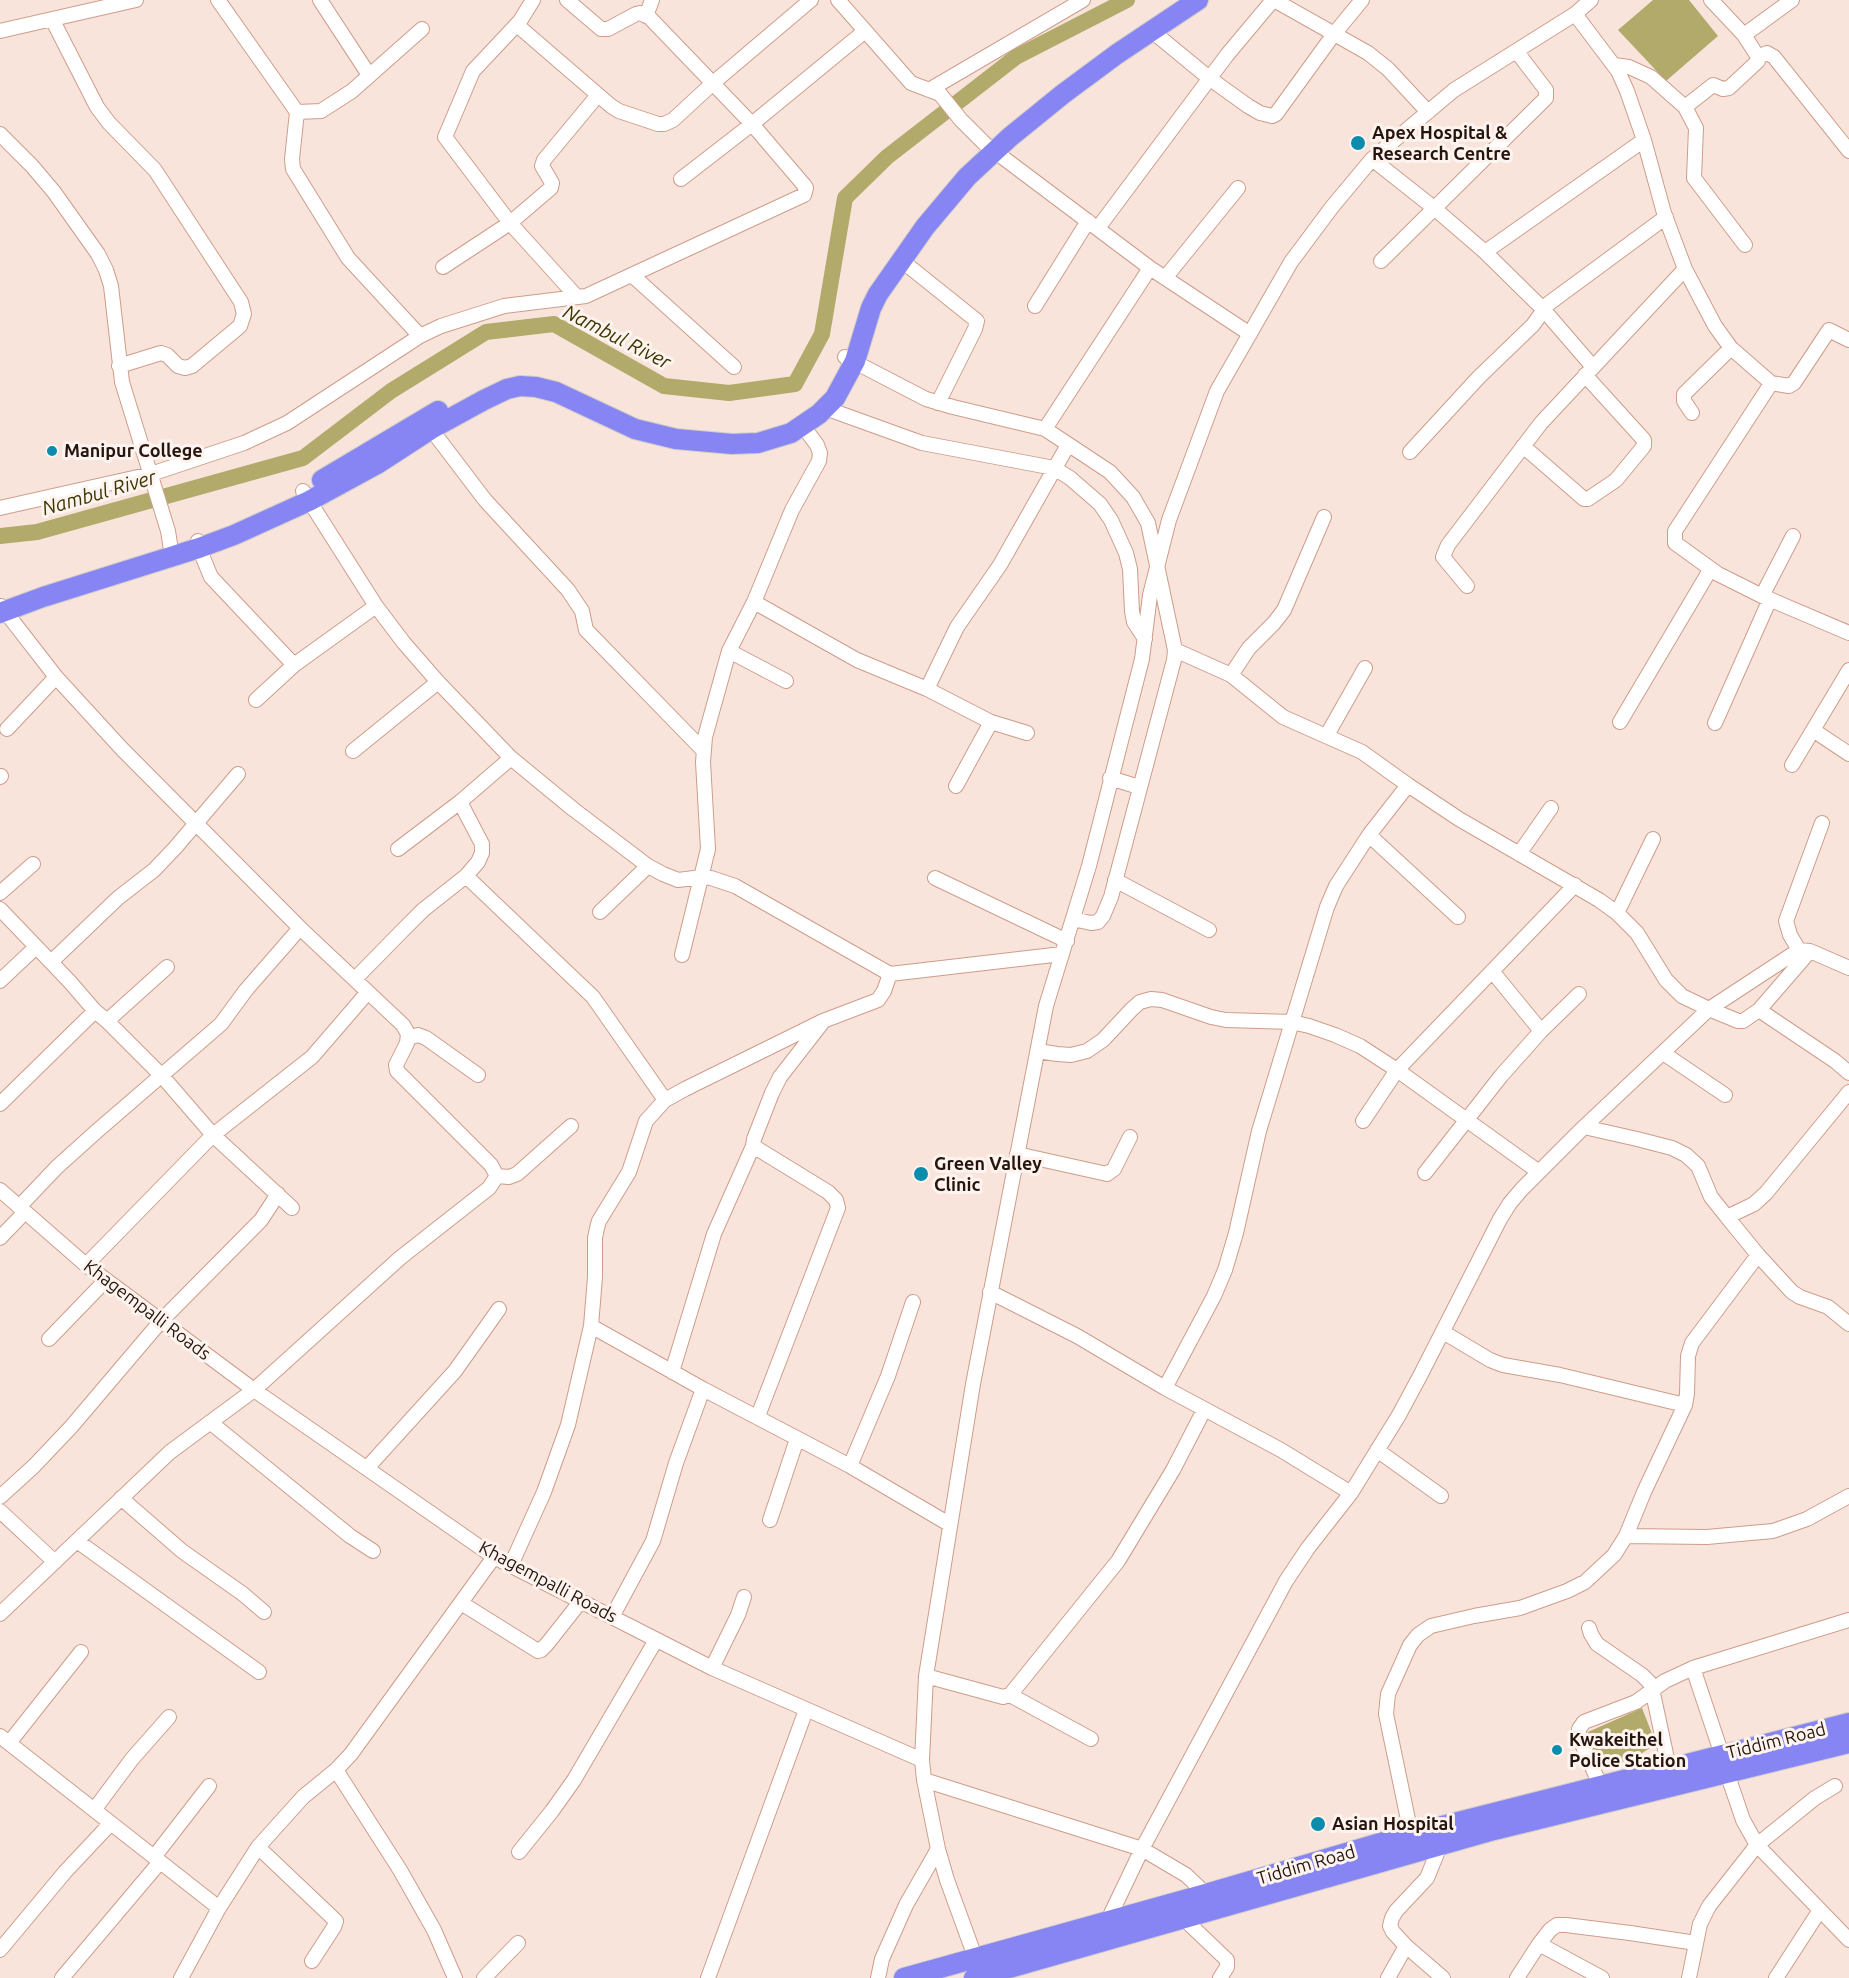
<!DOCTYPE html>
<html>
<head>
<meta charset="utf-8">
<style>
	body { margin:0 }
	canvas { display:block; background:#f9e4dc }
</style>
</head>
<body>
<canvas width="1849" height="1978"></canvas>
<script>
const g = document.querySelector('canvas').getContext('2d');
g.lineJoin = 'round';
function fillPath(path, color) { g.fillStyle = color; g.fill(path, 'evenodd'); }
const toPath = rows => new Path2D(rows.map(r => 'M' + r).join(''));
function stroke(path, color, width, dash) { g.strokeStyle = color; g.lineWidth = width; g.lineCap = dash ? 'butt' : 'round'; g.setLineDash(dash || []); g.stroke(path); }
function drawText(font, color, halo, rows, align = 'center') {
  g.font = font + ' Ubuntu,sans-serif'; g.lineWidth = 6; g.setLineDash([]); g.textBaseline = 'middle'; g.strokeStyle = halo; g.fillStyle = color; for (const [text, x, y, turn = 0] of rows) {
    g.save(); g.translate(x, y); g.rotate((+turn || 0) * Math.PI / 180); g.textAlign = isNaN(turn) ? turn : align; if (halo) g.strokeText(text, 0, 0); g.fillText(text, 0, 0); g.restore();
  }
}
fillPath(toPath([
	[1653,0,1689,0,1718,36,1666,81,1618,30],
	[1642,1708,1656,1744,1630,1761,1596,1766,1584,1738,1588,1732]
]), '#b2aa6b');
stroke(toPath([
	[0,536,37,532,303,458,391,391,486,332,554,324,664,386,729,393,795,384,822,334,845,198,887,157,1016,57,1127,0]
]), '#b2aa6b', 16);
const minor = toPath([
	[218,0,297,112,292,159,293,169,348,258,420,336],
	[320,0,369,75],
	[533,0,520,21,473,71,445,137,510,223,577,297],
	[838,0,911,83,940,94,961,120,985,144,1150,268,1250,334],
	[1274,0,1368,53,1388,69,1428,112],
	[1575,14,1618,71,1627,91,1644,140,1664,213,1685,269,1715,326,1731,348,1770,382,1770,385,1675,531,1675,543,1718,574,1762,596,1849,633],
	[646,16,652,0],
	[52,19,97,107,109,123,155,170,241,302,244,314,240,326,192,366,185,368,178,366,167,355,161,353,119,366],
	[517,25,611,106,619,111,658,124,664,124,673,120,713,83,811,0],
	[0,31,136,0],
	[1152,31,1209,78,1248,106,1260,113,1272,116,1276,114,1334,34,1362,0],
	[1744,35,1792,0],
	[1758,57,1767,53,1774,57,1849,151],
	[1614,65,1629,67,1651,77,1685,107,1696,128,1694,178,1745,245],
	[929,90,1083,0],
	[1685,107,1713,85,1723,89,1729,88,1758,61,1758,57,1744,35,1711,0],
	[297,112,321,111,335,102,352,91,422,29],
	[0,134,32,166,54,192,98,254,106,270,111,286,122,382,168,531,172,556],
	[1372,159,1434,208,1485,252,1543,309,1593,367],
	[681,179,752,124,865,31],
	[1098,228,1227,55,1273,0],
	[1485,252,1644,140],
	[901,260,977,321,975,329,938,403],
	[1381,261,1546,98,1546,90,1517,52],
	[443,267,510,223,551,188,552,183,542,166,544,160,598,95],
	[633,276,734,367],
	[1165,278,1238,188],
	[1035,306,1088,221],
	[845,357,926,399,953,407,1045,429,1110,472,1133,497,1148,523,1175,650,1174,660,1111,897,1103,916,1098,922,1091,923,1073,919],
	[1771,383,1789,386,1794,383,1829,330,1849,340],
	[825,408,922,443,1054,468,1070,478,1100,504,1111,520,1126,553,1130,569,1132,611,1134,622,1145,639],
	[1692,413,1684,401,1684,394,1731,348],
	[431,429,485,500,568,590,582,611,586,630,591,635,703,750],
	[1045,429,1150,268],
	[1523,446,1584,499,1588,499,1616,480,1644,446,1644,440,1585,375],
	[1410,452,1479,377,1533,325,1548,304,1666,217],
	[303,491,376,606,404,643,438,682,511,758,573,809,648,866,663,874,678,880,702,877,711,878,735,886,890,974,1062,954],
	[0,508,151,474,244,443,287,423,420,336,441,326,504,306,586,296,804,195,806,188,804,185,752,124,649,17,640,13,636,14,608,29,601,29,567,0],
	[198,541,199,548,211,577,294,665],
	[1467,586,1443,557,1448,545,1541,423,1685,269],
	[1762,596,1793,536],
	[754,602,857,660,927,689,991,722,1027,733],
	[1175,650,1231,675,1283,717,1362,752,1408,785,1459,819,1599,900,1617,913,1637,933,1666,980,1682,996,1709,1009,1738,1021,1743,1021,1759,1010,1835,1061,1849,1073],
	[729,651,786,681],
	[1231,675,1249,648,1274,623,1284,610,1324,517],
	[927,689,957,627,1000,565,1068,445],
	[256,700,294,665,376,606],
	[1620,722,1710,570],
	[1715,723,1770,599],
	[7,729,56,677],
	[1813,730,1849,754],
	[1327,735,1365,668],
	[353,751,438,682],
	[1792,765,1849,670],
	[0,777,1,776],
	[1110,778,1139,787],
	[956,786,991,722],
	[1369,835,1458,917],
	[398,849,460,802,511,758],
	[1519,854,1551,808],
	[466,876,593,997,665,1100],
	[935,878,1067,941],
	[1115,880,1209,930],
	[0,893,33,864],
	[0,909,70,982,95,1011,107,1021,162,1076,213,1135,292,1208],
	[600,912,648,866],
	[1617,913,1653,839],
	[1799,950,1790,935,1786,921,1822,823],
	[682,955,708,849,703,762,705,737,729,651,754,602,792,510,819,461,820,453,817,445,803,426],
	[51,962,118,898,154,870,175,848,238,774],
	[355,979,401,932,423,910,466,876,478,862,482,853,482,844,460,802],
	[0,981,36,947],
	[1759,1010,1810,951],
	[107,1021,167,967],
	[1541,1031,1579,994],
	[408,1038,418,1035,426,1038,478,1075],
	[1038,1051,1057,1054,1071,1055,1087,1051,1103,1040,1132,1009,1140,1002,1151,999,1162,1000,1211,1017,1226,1020,1292,1022,1309,1026,1335,1035,1360,1046,1397,1070,1539,1172],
	[1663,1053,1725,1095],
	[0,1104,95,1011],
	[1363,1121,1397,1070,1575,885],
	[1584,1127,1637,1139,1672,1148,1686,1155,1698,1166,1711,1197,1727,1217,1754,1204,1766,1193,1849,1092],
	[753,1146,828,1192,836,1200,838,1208,758,1416],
	[1017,1154,1107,1174,1114,1169,1130,1137],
	[1425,1173,1501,1076,1541,1031,1492,971],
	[497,1176,509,1177,517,1174,571,1126],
	[0,1190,86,1265,254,1390,494,1557,712,1668,922,1760],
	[19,1207,57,1167,97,1131,221,1024,246,990,300,928],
	[1727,1217,1758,1255,1792,1292,1800,1297,1828,1307,1849,1324],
	[0,1238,25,1212],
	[86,1265,213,1135,312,1057,368,992],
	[990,1292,1077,1336,1165,1388,1281,1450,1351,1493],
	[591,1326,703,1389,850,1466,949,1524],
	[1443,1332,1490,1360,1503,1365,1560,1375,1685,1405],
	[49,1339,106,1280],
	[672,1372,714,1234,753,1146,754,1139,772,1093,780,1077,822,1023],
	[1165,1388,1214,1296,1225,1270,1236,1233,1259,1131,1327,907,1336,886,1369,835,1408,785],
	[210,1422,350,1536,373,1551],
	[1377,1450,1441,1496],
	[850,1466,888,1376,913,1302],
	[367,1468,455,1371,499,1309],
	[0,1497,34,1466,71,1427,161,1321,261,1220,278,1194],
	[121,1498,182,1551,243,1594,264,1612],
	[0,1511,55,1562],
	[770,1520,797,1439],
	[1626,1536,1707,1537,1773,1531,1807,1519,1849,1496],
	[77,1541,259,1672],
	[511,1565,544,1492,568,1425,591,1326,595,1277,595,1238,597,1228,599,1221,629,1172,646,1121,665,1100,685,1089,823,1021,878,1000,884,991,890,974],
	[461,1603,538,1651,541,1650,547,1644,581,1601],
	[0,1614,170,1452,254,1390,400,1258,489,1188,497,1176,491,1165,397,1071,396,1065,407,1043,408,1034,403,1025,300,928,122,749,56,677,1,606],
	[612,1617,653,1541,676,1463,703,1389],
	[1589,1628,1591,1634,1597,1644,1642,1675,1651,1684,1669,1768],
	[712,1668,738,1615,744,1597],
	[1693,1668,1722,1755],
	[926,1676,1003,1697,1010,1695,1118,1561,1173,1470,1204,1410],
	[1010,1695,1091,1739],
	[0,1736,219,1908],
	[9,1743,81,1652],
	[336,1770,400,1870,434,1930,455,1978],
	[1727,1773,1743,1820,1757,1845,1849,1940],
	[924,1780,1142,1849,1186,1875,1206,1894],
	[1600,1785,1579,1737,1579,1729,1584,1722,1636,1702,1665,1681,1693,1668,1849,1620],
	[94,1810,132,1759,169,1717],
	[1411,1834,1386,1714,1388,1694,1410,1645,1418,1635,1431,1626,1474,1616,1520,1608,1567,1591,1585,1582,1614,1555,1626,1536,1644,1492,1685,1405,1687,1394,1688,1356,1692,1343,1758,1255],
	[1440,1846,1427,1878,1396,1911,1392,1918,1390,1926,1393,1932,1406,1946,1443,1978],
	[258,1847,336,1921,334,1927,312,1961],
	[519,1852,552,1811,574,1780,656,1640],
	[154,1857,209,1786],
	[1184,1919,1227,1960,1227,1967,1220,1978],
	[1107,1922,1142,1849,1286,1581,1308,1548,1351,1493,1399,1415,1421,1374,1500,1219,1510,1203,1522,1189,1584,1127,1709,1009,1799,950,1810,951,1849,968],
	[1539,1944,1602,1978],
	[0,1950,65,1872,111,1823],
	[978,1965,947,1880,938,1849,924,1780,922,1760,926,1676,973,1384,1046,1006,1089,866,1142,659,1150,595,1169,520,1217,391,1291,262,1332,207,1372,159,1454,90,1575,14,1591,0],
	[62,1978,160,1862],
	[181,1978,219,1908,258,1847,303,1797,336,1770,351,1754,494,1557],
	[484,1978,518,1943],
	[708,1978,806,1710],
	[878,1978,882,1959,906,1905,938,1849],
	[1388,1978,1406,1946],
	[1517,1978,1539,1944,1550,1930,1557,1925,1566,1925,1630,1933,1696,1943],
	[1689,1978,1700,1924,1709,1906,1757,1845,1815,1798,1835,1786],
	[1776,1978,1820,1910]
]);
const highway = toPath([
	[322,480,438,411],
	[0,613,43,597,199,548,234,535,309,501,377,464,431,429,484,400,507,389,520,386,536,387,556,392,635,429,676,439,732,444,758,443,791,433,819,414,835,398,855,361,871,308,878,294,925,227,967,177,1010,137,1063,94,1117,54,1198,0],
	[904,1978,1206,1894,1411,1834,1849,1723],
	[974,1978,1494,1830,1849,1743]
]);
stroke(minor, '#cd9d8a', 16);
stroke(highway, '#cfccca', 22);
stroke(minor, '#fff', 14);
stroke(highway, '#8785f3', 20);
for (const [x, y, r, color] of [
	[1358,143,8,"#0b8cac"],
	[52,451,6,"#0b8cac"],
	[921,1174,8,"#0b8cac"],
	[1557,1750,6,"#0b8cac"],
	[1318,1824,8,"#0b8cac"]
]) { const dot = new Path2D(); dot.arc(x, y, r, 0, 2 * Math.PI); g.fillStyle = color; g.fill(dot); stroke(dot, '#fef4ef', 2); }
drawText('bold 18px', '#26150e', '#fef4ef', [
	["Apex Hospital &",1372,133],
	["Research Centre",1372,154],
	["Manipur College",64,451],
	["Green Valley",934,1164],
	["Clinic",934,1185],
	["Kwakeithel",1569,1740],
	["Police Station",1569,1761],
	["Asian Hospital",1332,1824]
], 'left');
drawText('18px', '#26150e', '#fef4ef', [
	["Khagempalli Roads",147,1310,37],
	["Khagempalli Roads",548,1582,28],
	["Tiddim Road",1776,1741,-14],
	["Tiddim Road",1306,1865,-16]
]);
drawText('italic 20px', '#3d3702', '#fef4ef', [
	["Nambul River",617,337,27],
	["Nambul River",99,493,-16]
]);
</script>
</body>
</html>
